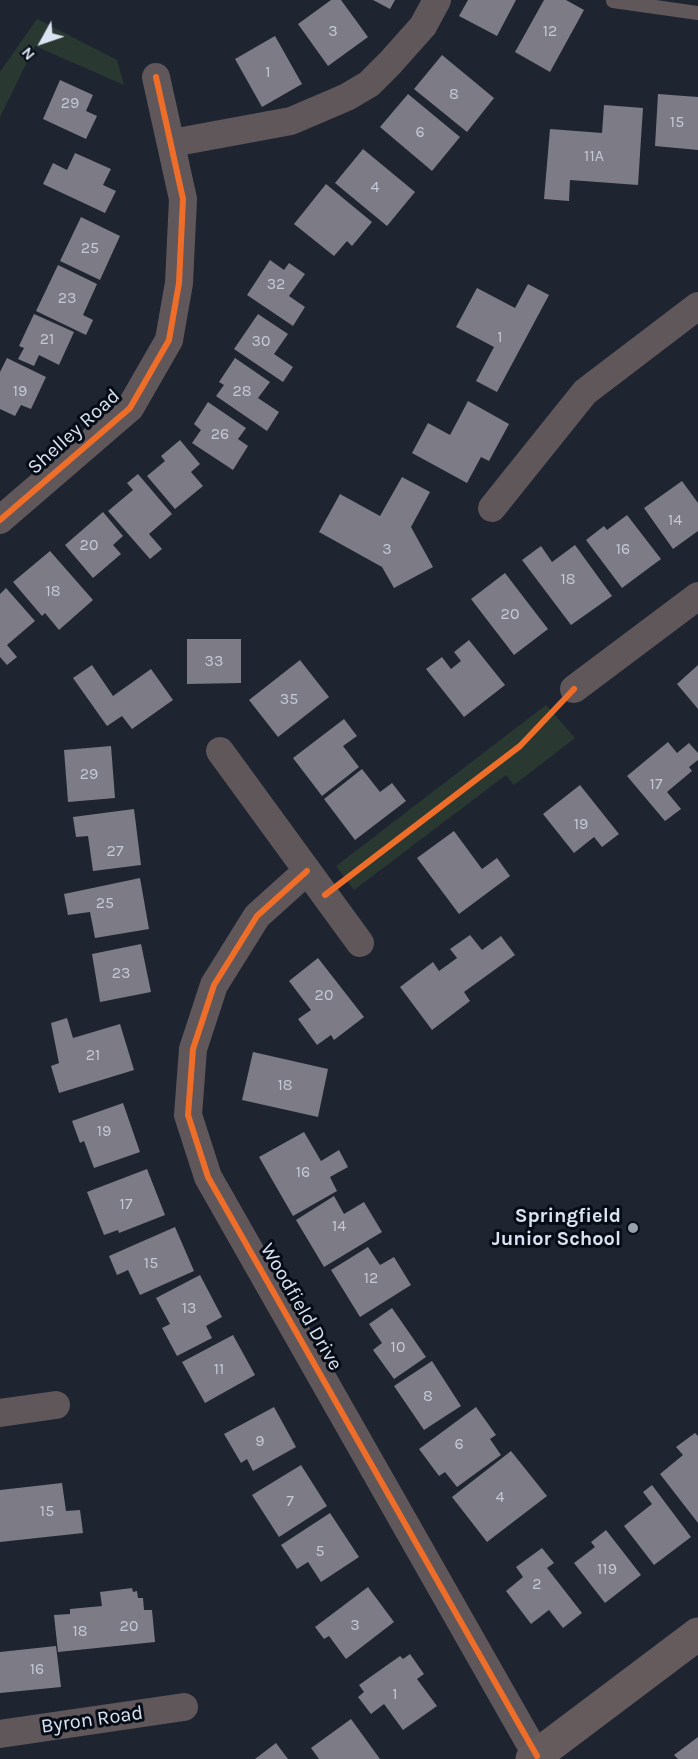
<!DOCTYPE html>
<html>
<head>
<meta charset="utf-8">
<style>
	body { margin:0 }
	#map { position:relative; width:698px; height:1759px; overflow:hidden; background:#1e2531; font-family:Karla,sans-serif }
	canvas { display:block }
	.north { position:absolute; left:12px; top:12px; width:60px; height:60px; -webkit-text-stroke:4px #070d16; paint-order:stroke; rotate:230deg; font-size:16px; font-weight:700; line-height:24px; text-align:center; color:#dae3f1 }
	.north::after { content:''; display:block; margin:auto; width:21px; height:27px; background:#dae3f1; clip-path:polygon(50% 0,100% 100%,50% 72%,0 100%) }
</style>
</head>
<body>
<div id="map">
<canvas width="698" height="1759"></canvas>
<div class="north">N</div>
</div>
<script>
const g = document.querySelector('canvas').getContext('2d');
g.lineJoin = 'round';
function fillPath(path, color) { g.fillStyle = color; g.fill(path, 'evenodd'); }
const toPath = rows => new Path2D(rows.map(r => 'M' + r).join(''));
function stroke(path, color, width, dash) { g.strokeStyle = color; g.lineWidth = width; g.lineCap = dash ? 'butt' : 'round'; g.setLineDash(dash || []); g.stroke(path); }
function drawText(font, color, halo, rows, align = 'center') {
  g.font = font + ' Karla,sans-serif'; g.lineWidth = 6; g.setLineDash([]); g.textBaseline = 'middle'; g.strokeStyle = halo; g.fillStyle = color; for (const [text, x, y, turn = 0] of rows) {
    g.save(); g.translate(x, y); g.rotate((+turn || 0) * Math.PI / 180); g.textAlign = isNaN(turn) ? turn : align; if (halo) g.strokeText(text, 0, 0); g.fillText(text, 0, 0); g.restore();
  }
}
fillPath(toPath([
	[37,19,117,60,124,85,35,46,0,117,0,72],
	[546,705,575,738,514,785,506,775,354,890,336,866]
]), '#293932');
fillPath(toPath([
	[331,0,341,0,368,37,328,66,298,24],
	[373,0,395,0,390,9],
	[468,0,516,0,497,36,459,16],
	[544,0,566,0,584,10,550,72,515,52],
	[275,36,302,84,262,107,235,59],
	[442,55,494,98,467,132,414,89],
	[60,80,93,95,86,111,97,116,86,139,43,119],
	[408,94,460,137,432,171,380,127],
	[658,94,698,97,698,150,655,146],
	[604,105,643,108,638,185,570,180,569,201,544,199,550,129,602,133],
	[363,149,415,192,387,226,335,183],
	[75,153,111,169,103,185,116,191,105,213,43,184,53,163,67,170],
	[326,184,372,222,352,246,347,241,334,256,294,224],
	[81,217,120,236,100,280,60,261],
	[270,260,284,270,289,263,305,274,289,296,305,307,293,326,247,295],
	[58,265,97,284,83,315,93,320,86,335,36,311],
	[528,284,549,295,497,392,476,381,494,347,456,327,477,288,515,308],
	[34,314,74,332,59,365,39,355,34,366,18,359,24,348,19,346],
	[258,314,288,334,274,354,293,367,283,382,234,349],
	[7,358,46,377,31,409,21,405,15,416,0,409,0,372],
	[235,358,270,382,258,398,279,412,267,431,216,396,224,385,219,382],
	[468,401,509,424,489,461,481,457,467,483,412,453,428,423,450,435],
	[208,402,246,428,238,439,248,446,233,470,192,443,201,430,194,424],
	[180,440,200,464,191,472,203,486,175,509,147,476,165,461,161,456],
	[138,474,172,514,149,534,162,549,150,559,108,511,133,490,127,483],
	[402,477,430,492,411,527,433,567,394,588,382,567,319,532,340,494,380,516],
	[682,481,698,503,698,531,673,549,644,508],
	[103,512,123,536,113,545,121,554,93,578,65,545],
	[627,515,661,559,622,588,586,540,604,526,607,530],
	[575,545,612,596,571,625,522,560,541,546,552,562],
	[50,551,93,600,59,630,45,613,42,616,13,582],
	[505,573,548,629,514,655,471,599],
	[6,588,35,621,7,645,17,657,7,665,0,657,0,594],
	[187,639,241,639,241,683,187,684],
	[469,640,505,685,464,717,426,669,442,657,451,669,461,661,454,652],
	[300,660,329,697,278,737,249,700],
	[92,665,113,696,151,669,173,700,132,729,122,716,107,726,73,678],
	[698,665,698,709,677,684],
	[344,719,357,736,343,746,359,767,322,796,293,758],
	[668,742,677,753,689,743,698,753,698,760,689,767,692,771,667,792,681,809,665,821,627,776],
	[111,746,115,798,68,802,64,750],
	[362,769,380,792,392,783,406,801,355,840,324,799],
	[580,785,619,834,602,847,594,837,574,853,543,814],
	[134,809,141,865,93,871,88,836,76,837,73,817],
	[454,831,482,869,497,858,510,876,459,914,417,858],
	[140,878,149,929,95,938,90,912,68,915,64,894],
	[470,935,482,950,501,936,515,955,464,992,470,1001,432,1030,400,987,433,962,439,971,457,958,450,949],
	[141,944,151,992,100,1002,92,954],
	[318,958,364,1017,334,1040,331,1035,317,1045,298,1019,311,1010,289,981],
	[67,1018,73,1038,120,1024,134,1070,59,1093,51,1066,59,1063,51,1023],
	[253,1052,328,1069,318,1117,242,1100],
	[123,1103,140,1152,94,1168,84,1141,80,1143,72,1121],
	[304,1132,321,1161,339,1150,348,1167,330,1177,337,1191,293,1216,259,1157],
	[147,1169,165,1215,119,1233,118,1230,104,1235,87,1192],
	[334,1196,344,1214,364,1202,382,1232,324,1267,296,1220],
	[175,1227,194,1271,140,1295,128,1270,117,1275,109,1256],
	[368,1247,380,1265,394,1257,411,1285,360,1317,331,1270],
	[200,1275,222,1317,206,1326,212,1338,177,1356,162,1328,170,1324,156,1298],
	[392,1308,426,1357,394,1379,373,1350,382,1343,369,1324],
	[233,1335,255,1375,205,1403,182,1362],
	[432,1361,461,1406,424,1430,394,1386],
	[274,1407,296,1447,253,1471,247,1459,241,1463,224,1434],
	[476,1407,496,1435,490,1439,501,1455,457,1487,445,1472,439,1476,419,1449],
	[695,1433,698,1436,698,1523,660,1474,683,1455,676,1447],
	[511,1451,547,1496,487,1542,452,1497],
	[301,1465,327,1506,279,1537,252,1495],
	[62,1483,66,1511,80,1510,83,1533,0,1542,0,1490],
	[652,1485,691,1537,654,1565,624,1526,652,1504,643,1492],
	[330,1513,359,1557,321,1582,308,1562,297,1569,281,1545],
	[606,1530,641,1575,605,1603,574,1563,595,1547,591,1542],
	[542,1548,554,1563,547,1568,582,1613,563,1628,549,1610,531,1624,506,1591,523,1577,516,1567],
	[368,1587,394,1622,346,1659,329,1636,324,1639,315,1627],
	[132,1588,133,1592,137,1591,138,1598,143,1598,144,1610,152,1610,155,1642,58,1652,54,1615,70,1614,70,1609,102,1606,100,1592],
	[56,1646,61,1687,0,1693,0,1652],
	[410,1654,424,1674,417,1679,437,1706,403,1730,384,1704,371,1714,358,1697,364,1692,359,1685,400,1656,403,1659],
	[351,1719,380,1759,319,1759,311,1748],
	[698,1737,698,1759,678,1759,674,1755],
	[276,1743,288,1759,255,1759]
]), '#7d7b85');
stroke(toPath([
	[613,1,698,13]
]), '#60575b', 14);
stroke(toPath([
	[172,143,291,121,347,97,369,84,390,63,423,26,437,0],
	[492,508,585,392,698,306],
	[0,520,130,408,169,340,179,283,183,199,156,77],
	[574,689,698,596],
	[220,751,360,943],
	[307,871,257,916,214,985,193,1049,188,1115,208,1177,537,1756],
	[0,1413,56,1405],
	[0,1734,184,1707]
]), '#60575b', 28);
stroke(toPath([
	[532,1759,698,1634]
]), '#655b5d', 33);
stroke(toPath([
	[0,520,130,408,169,340,179,283,183,199,156,77],
	[307,871,257,916,214,985,193,1049,188,1115,208,1177,537,1756],
	[325,895,520,746,574,689]
]), '#ee6e29', 6);
for (const [x, y, r, color] of [
	[633,1228,6,"#98a0ae"]
]) { const dot = new Path2D(); dot.arc(x, y, r, 0, 2 * Math.PI); g.fillStyle = color; g.fill(dot); stroke(dot, '#070d16', 2); }
drawText('16px', '#c3c9d6', null, [
	["3",333,31],
	["12",550,31],
	["1",268,72],
	["8",454,94],
	["29",70,103],
	["15",677,122],
	["6",420,132],
	["11A",594,156],
	["4",375,187],
	["25",90,248],
	["32",276,284],
	["23",67,298],
	["1",500,337],
	["21",47,339],
	["30",261,341],
	["19",20,391],
	["28",242,391],
	["26",220,434],
	["14",675,520],
	["20",89,545],
	["3",387,549],
	["16",623,549],
	["18",568,579],
	["18",53,591],
	["20",510,614],
	["33",214,661],
	["35",289,699],
	["29",89,774],
	["17",656,784],
	["19",581,824],
	["27",115,851],
	["25",105,903],
	["23",121,973],
	["20",324,995],
	["21",93,1055],
	["18",285,1085],
	["19",104,1131],
	["16",303,1172],
	["17",126,1204],
	["14",339,1226],
	["15",151,1263],
	["12",371,1278],
	["13",189,1308],
	["10",398,1347],
	["11",219,1369],
	["8",428,1396],
	["9",260,1441],
	["6",459,1444],
	["4",500,1497],
	["7",290,1501],
	["15",47,1511],
	["5",320,1551],
	["119",607,1569],
	["2",537,1584],
	["3",355,1625],
	["20",129,1626],
	["18",80,1631],
	["16",37,1669],
	["1",395,1694]
]);
drawText('20px', '#dae3f1', '#070d16', [
	["Shelley Road",74,432,-42],
	["Woodfield Drive",301,1307,60],
	["Byron Road",92,1720,-8]
]);
drawText('bold 20px', '#dae3f1', '#070d16', [
	["Springfield",621,1216],
	["Junior School",621,1239]
], 'right');
</script>
</body>
</html>
